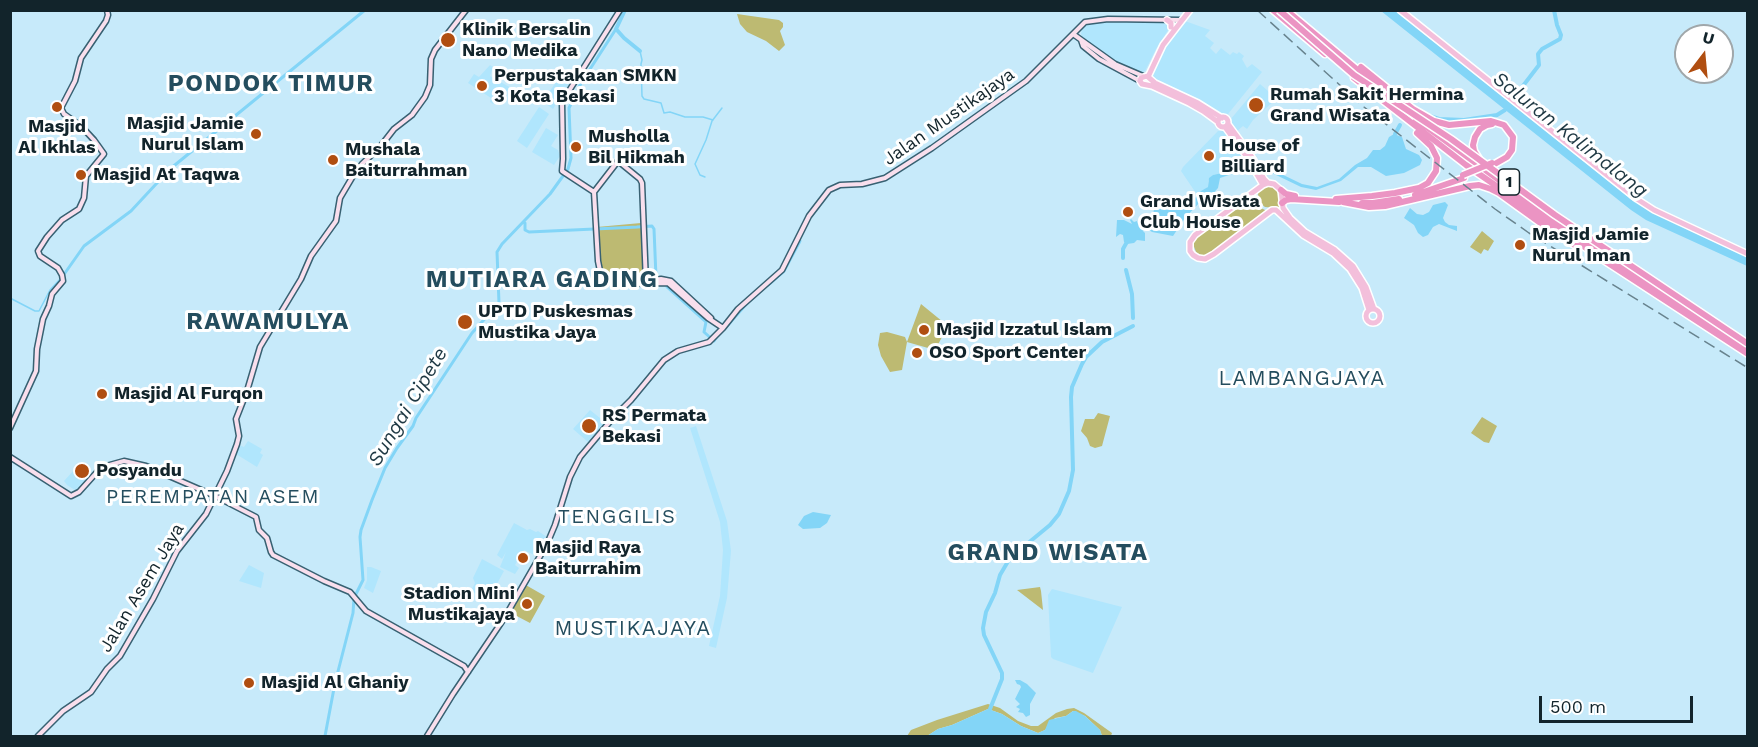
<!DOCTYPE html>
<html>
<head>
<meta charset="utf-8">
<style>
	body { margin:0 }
	#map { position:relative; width:1758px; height:747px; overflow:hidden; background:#c7eafa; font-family:"Work Sans",sans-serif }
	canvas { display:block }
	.frame { position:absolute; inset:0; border:12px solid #12242b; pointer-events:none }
	.north { position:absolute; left:1674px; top:24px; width:60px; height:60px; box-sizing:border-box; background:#fff; border:2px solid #a0a7aa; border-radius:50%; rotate:16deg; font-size:16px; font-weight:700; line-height:24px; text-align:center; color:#12242b }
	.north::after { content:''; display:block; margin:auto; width:21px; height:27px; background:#b04e11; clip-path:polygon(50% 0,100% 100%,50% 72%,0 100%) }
	.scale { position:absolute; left:1539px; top:696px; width:154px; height:27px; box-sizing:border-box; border:3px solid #12242b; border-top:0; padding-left:8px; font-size:18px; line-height:21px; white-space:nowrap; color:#12242b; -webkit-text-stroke:4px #fff; paint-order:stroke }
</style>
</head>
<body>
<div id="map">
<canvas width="1758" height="747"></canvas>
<div class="frame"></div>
<div class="north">U</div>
<div class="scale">500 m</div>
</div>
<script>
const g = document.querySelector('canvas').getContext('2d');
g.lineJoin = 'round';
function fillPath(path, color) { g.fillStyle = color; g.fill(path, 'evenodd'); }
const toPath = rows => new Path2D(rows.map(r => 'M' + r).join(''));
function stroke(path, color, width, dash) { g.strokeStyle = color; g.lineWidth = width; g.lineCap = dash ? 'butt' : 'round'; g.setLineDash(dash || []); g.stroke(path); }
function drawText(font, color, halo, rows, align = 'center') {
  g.font = font + ' "Work Sans",sans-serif'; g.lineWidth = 6; g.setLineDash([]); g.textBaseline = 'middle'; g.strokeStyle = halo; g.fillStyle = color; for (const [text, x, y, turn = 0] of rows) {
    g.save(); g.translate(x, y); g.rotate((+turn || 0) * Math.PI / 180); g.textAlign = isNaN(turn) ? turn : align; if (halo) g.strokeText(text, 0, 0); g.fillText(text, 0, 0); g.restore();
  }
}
fillPath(toPath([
	[1102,21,1167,21,1170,27,1156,49,1145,71,1140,73,1113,60,1083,38,1081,34,1082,28,1091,22],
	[1185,21,1210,30,1205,36,1214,43,1210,48,1216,54,1221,48,1230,55,1233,52,1237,54,1239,52,1244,56,1242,59,1247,68,1252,64,1262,72,1228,114,1222,116,1153,80,1150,74,1171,35,1176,33],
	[490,65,493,67,490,76,513,89,512,91,508,90,503,94,499,93,493,104,490,102,491,98,468,83,474,74,479,77],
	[559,77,569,84,553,109,543,102],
	[1260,84,1268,91,1271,95,1274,93,1277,98,1253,120,1247,129,1243,126,1236,132,1231,126,1230,120],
	[539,107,549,114,527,148,517,141],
	[546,128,558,135,551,146,558,150,560,156,554,165,532,152],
	[1218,131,1226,131,1247,160,1251,171,1231,171,1213,175,1208,181,1208,187,1198,196,1181,171,1183,167],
	[590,410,605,422,588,442,573,429],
	[696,426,727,521,731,551,727,598,716,648,709,646,720,596,723,550,720,522,690,428],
	[248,441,262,449,260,453,263,455,257,467,236,454,239,445,244,447],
	[74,470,87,481,78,492,67,485,64,481],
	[514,523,527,530,530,529,536,532,538,531,547,537,536,556,524,550,515,565,519,568,515,574,500,567,506,552,502,559,497,555],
	[482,559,504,571,488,600,471,591,475,583,473,578],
	[249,565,264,573,261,588,239,581],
	[367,567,371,567,381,571,373,593,364,588,367,580],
	[1052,589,1122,607,1093,673,1053,659,1051,657,1048,595]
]), '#b0e6fd');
fillPath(toPath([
	[737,14,779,20,783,23,783,27,780,31,785,45,779,51,766,41,747,32,740,24],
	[1268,185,1274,186,1279,192,1279,204,1281,211,1276,208,1265,207,1259,202,1258,194,1259,190],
	[1254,194,1257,206,1267,211,1209,254,1202,256,1196,252,1193,244,1195,238],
	[641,223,644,276,642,280,636,282,621,282,611,280,602,271,600,264,597,227],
	[1482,231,1494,241,1488,251,1484,249,1481,254,1470,247],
	[921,304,948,326,935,350,907,342,902,370,890,372,881,356,878,345,880,333,887,332,905,337,907,342],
	[1098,413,1110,416,1102,446,1095,448,1090,446,1087,438,1081,431,1085,419,1094,419],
	[1482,417,1497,426,1489,443,1484,442,1471,433],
	[524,584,545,596,530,623,509,612],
	[1040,587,1041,591,1043,610,1017,590],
	[988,704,1000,708,1018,721,1031,726,1038,726,1056,713,1067,709,1074,708,1084,713,1112,733,1111,736,1102,736,1100,730,1085,716,1073,711,1066,716,1055,718,1045,730,1038,733,1021,726,1002,714,988,709,952,725,938,729,927,736,907,736,911,730,937,720]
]), '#bdba72');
fillPath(toPath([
	[1381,11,1396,11,1632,200,1648,209,1747,256,1747,266,1646,220,1631,210],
	[1394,134,1402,137,1406,149,1419,155,1422,160,1420,165,1404,173,1386,176,1371,167,1358,167,1341,181,1316,190,1301,187,1274,174,1229,175,1220,178,1218,188,1209,198,1202,200,1185,218,1173,236,1152,232,1146,228,1143,231,1145,233,1145,241,1137,240,1134,243,1127,244,1124,242,1123,235,1120,234,1116,237,1117,220,1124,220,1132,224,1130,220,1131,219,1134,222,1137,221,1138,224,1143,219,1153,215,1154,209,1161,204,1188,206,1201,191,1208,187,1209,178,1213,175,1231,171,1275,171,1302,184,1317,187,1339,179,1355,165,1367,158,1373,150,1380,150,1385,146,1389,137],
	[1445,202,1448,205,1443,218,1445,222,1449,225,1457,226,1457,231,1439,224,1433,227,1428,235,1423,237,1418,233,1414,225,1404,218,1410,208,1417,214,1423,215,1429,212,1433,205],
	[813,512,831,515,827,523,820,528,803,529,798,525,804,516],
	[1015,680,1020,680,1027,684,1036,693,1030,704,1030,715,1026,717,1023,713,1018,712,1020,709,1016,707,1020,704,1015,699,1021,687,1020,685,1017,684],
	[988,709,1002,714,1021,726,1038,733,1045,730,1049,720,1066,716,1073,711,1076,711,1085,716,1100,730,1102,736,927,736,938,729,952,725]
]), '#83d5f7');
stroke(toPath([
	[640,51,642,60,641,64,642,96,644,99,661,103,664,113,670,112,685,117,703,117,713,120],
	[705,177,700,175,695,164,706,140,712,121,722,108],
	[10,298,35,311,39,311,50,290,61,278]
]), '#83d5f7', 1.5);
stroke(toPath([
	[525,223,525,230,529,232,638,227],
	[637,227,652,226,654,229,656,277],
	[65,273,84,246,131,211,170,169,365,10],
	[768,285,784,271,800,241],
	[667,287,706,322,704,332,714,341,717,336],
	[728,325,749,301],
	[325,736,335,683,353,613,354,598,363,580,360,537,361,530,372,500,385,468,397,448,413,426,416,418,472,333,499,303,497,252,502,244,550,194,568,169,571,158,569,108,581,83,616,29]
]), '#83d5f7', 3);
stroke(toPath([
	[625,10,616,29,624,38,640,51],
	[1515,100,1516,95,1539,65,1538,54,1542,49,1560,39,1561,35,1557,25,1554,10],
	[1430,116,1439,119,1464,120,1497,115,1505,110],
	[1395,134,1400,125],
	[1123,258,1123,249,1128,240],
	[1126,270,1132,294,1133,318],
	[990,709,1002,679,1002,673,984,635,983,628,986,612,995,593,1000,575,1010,558,1050,525,1059,514,1069,491,1073,470,1071,397,1072,387,1082,364,1086,357,1102,342,1133,326]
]), '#83d5f7', 4);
const secondary = toPath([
	[620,10,562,102,563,159,562,171,594,192,618,161,640,179,642,183,646,283],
	[1073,34,1115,64,1143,76],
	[1081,40,1083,46,1099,59,1140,81],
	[594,192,598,261,600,271,605,278,611,282,625,284,668,283,708,318,723,328],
	[644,281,661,279,671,281,711,318],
	[10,428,36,371,37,349,43,319,49,306,52,294,63,281,62,275,58,268,40,256,38,251,47,237,62,220,79,209,84,198,86,176,104,154,94,140,81,126,64,114,61,108,75,81,81,58,106,21,108,15,107,10],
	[10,457,71,496,79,492,97,472,106,466,124,461,146,466,215,496,256,517,259,530,267,538,271,552,273,555,324,581,350,592,366,611,464,666,468,672],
	[38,736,63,711,91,692,107,669,120,656,153,599,177,551,206,514,227,471,237,444,239,436,236,419,247,391,260,347,301,279,311,256,336,221,340,198,353,176,362,164,380,147,394,129,412,115,425,97,430,85,431,59,435,50,466,10],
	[427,736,453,694,505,617,547,544,555,525,570,477,580,457,613,418,631,400,664,360,678,351,709,342,723,328,738,309,782,270,809,216,829,190,840,185,862,184,885,178,932,148,1026,81,1085,22,1108,19,1181,20]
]);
const primary = toPath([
	[1400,10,1637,199,1654,210,1748,254],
	[1167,20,1171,23,1171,27],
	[1148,77,1163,45,1190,10],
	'1218 122a5 5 0 1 1 10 0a5 5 0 1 1-10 0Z',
	[1218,122,1203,111,1189,103,1152,86,1142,84,1140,81,1141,78,1147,76,1155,83,1198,103,1222,118],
	[1228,124,1250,154,1264,179,1268,183],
	[1225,127,1247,157,1263,185],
	'1366 316a7 7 0 1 1 14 0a7 7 0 1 1-14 0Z',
	[1369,310,1362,288,1350,269,1333,253,1303,235,1276,210,1272,210,1214,254,1205,259,1198,258,1193,255,1190,251,1190,242,1195,235,1263,185,1268,183,1274,184,1281,190,1283,208,1290,218,1305,232,1335,250,1353,266,1366,287,1374,309]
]);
const motorway = toPath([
	[1273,10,1325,54],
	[1286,10,1385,93],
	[1361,67,1413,109,1434,121,1449,125,1491,121,1504,125,1513,137,1512,150,1507,157,1493,165],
	[1354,78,1466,165,1605,261,1748,354],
	[1416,119,1574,235,1748,348],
	[1479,159,1474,151,1473,145,1475,137,1480,129,1487,125,1492,124],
	[1281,190,1286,194,1295,196],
	[1415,195,1464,178],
	[1336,199,1372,196,1395,193,1419,188,1428,183,1436,171,1437,158,1431,146,1417,133],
	[1343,202,1369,207,1385,206,1470,186,1479,185,1491,189,1499,193,1553,232,1578,247],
	[1282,203,1286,200,1291,199,1339,202],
	[1362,203,1373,203,1399,199]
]);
stroke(secondary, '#386172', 7);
stroke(primary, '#fff', 8);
stroke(motorway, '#fff', 9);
stroke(secondary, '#f9dfed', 4);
stroke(primary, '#f3bfdb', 5);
stroke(motorway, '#eb94c3', 6);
stroke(toPath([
	[1257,10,1364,107,1495,209,1529,233,1748,368]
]), '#68838e', 1.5, [12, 6]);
const motorwayBridge = toPath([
	[1279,10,1354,75,1451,139,1555,215,1748,344],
	[1463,175,1492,163]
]);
stroke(motorwayBridge, '#fff', 9, []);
stroke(motorwayBridge, '#eb94c3', 6);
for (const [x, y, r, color] of [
	[448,40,8,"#b04e11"],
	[482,86,6,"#b04e11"],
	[1256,105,8,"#b04e11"],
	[57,107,6,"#b04e11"],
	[256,134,6,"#b04e11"],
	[576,147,6,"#b04e11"],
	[1209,156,6,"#b04e11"],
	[333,160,6,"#b04e11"],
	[81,175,6,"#b04e11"],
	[1128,212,6,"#b04e11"],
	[1520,245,6,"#b04e11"],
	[465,322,8,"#b04e11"],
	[924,330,6,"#b04e11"],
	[917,353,6,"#b04e11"],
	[102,394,6,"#b04e11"],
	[589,426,8,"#b04e11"],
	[82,471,8,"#b04e11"],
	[523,558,6,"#b04e11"],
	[527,604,6,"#b04e11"],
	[249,683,6,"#b04e11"]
]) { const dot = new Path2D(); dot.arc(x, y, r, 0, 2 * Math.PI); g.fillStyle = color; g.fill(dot); stroke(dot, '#fff', 2); }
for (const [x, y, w] of [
	[1509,182,21]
]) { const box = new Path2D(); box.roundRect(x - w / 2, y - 13, w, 26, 4.5); g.fillStyle = '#fff'; g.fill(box); stroke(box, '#12242b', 1.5); }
drawText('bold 16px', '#12242b', null, [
	["1",1509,182]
]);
drawText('bold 18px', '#12242b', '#fff', [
	["Klinik Bersalin",462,30],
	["Nano Medika",462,51],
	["Perpustakaan SMKN",494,76],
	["3 Kota Bekasi",494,97],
	["Rumah Sakit Hermina",1270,95],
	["Grand Wisata",1270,116],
	["Masjid Jamie",244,124,"right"],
	["Nurul Islam",244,145,"right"],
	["Masjid",57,127,"center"],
	["Al Ikhlas",57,148,"center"],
	["Musholla",588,137],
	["Bil Hikmah",588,158],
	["House of",1221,146],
	["Billiard",1221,167],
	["Mushala",345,150],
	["Baiturrahman",345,171],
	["Masjid At Taqwa",93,175],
	["Grand Wisata",1140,202],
	["Club House",1140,223],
	["Masjid Jamie",1532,235],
	["Nurul Iman",1532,256],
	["UPTD Puskesmas",478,312],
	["Mustika Jaya",478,333],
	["Masjid Izzatul Islam",936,330],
	["OSO Sport Center",929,353],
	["Masjid Al Furqon",114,394],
	["RS Permata",602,416],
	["Bekasi",602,437],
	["Posyandu",96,471],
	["Masjid Raya",535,548],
	["Baiturrahim",535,569],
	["Stadion Mini",515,594,"right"],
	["Mustikajaya",515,615,"right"],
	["Masjid Al Ghaniy",261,683]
], 'left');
drawText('18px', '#12242b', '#fff', [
	["Jalan Mustikajaya",949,117,-35],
	["Jalan Asem Jaya",142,588,-59]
]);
drawText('italic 20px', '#1e3843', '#fff', [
	["Saluran Kalimalang",1570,135,38],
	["Sungai Cipete",408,407,-59]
]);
g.letterSpacing = '1.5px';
drawText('20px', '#244d5e', '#fff', [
	["PEREMPATAN ASEM",213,497],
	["TENGGILIS",617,517]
]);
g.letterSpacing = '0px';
g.letterSpacing = '1.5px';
drawText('21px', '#244d5e', '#fff', [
	["LAMBANGJAYA",1302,379],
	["MUSTIKAJAYA",633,629]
]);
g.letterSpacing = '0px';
g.letterSpacing = '1.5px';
drawText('bold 24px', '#244d5e', '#fff', [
	["PONDOK TIMUR",271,84],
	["MUTIARA GADING",542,280],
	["RAWAMULYA",268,322],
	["GRAND WISATA",1048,553]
]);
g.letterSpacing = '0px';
</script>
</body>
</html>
